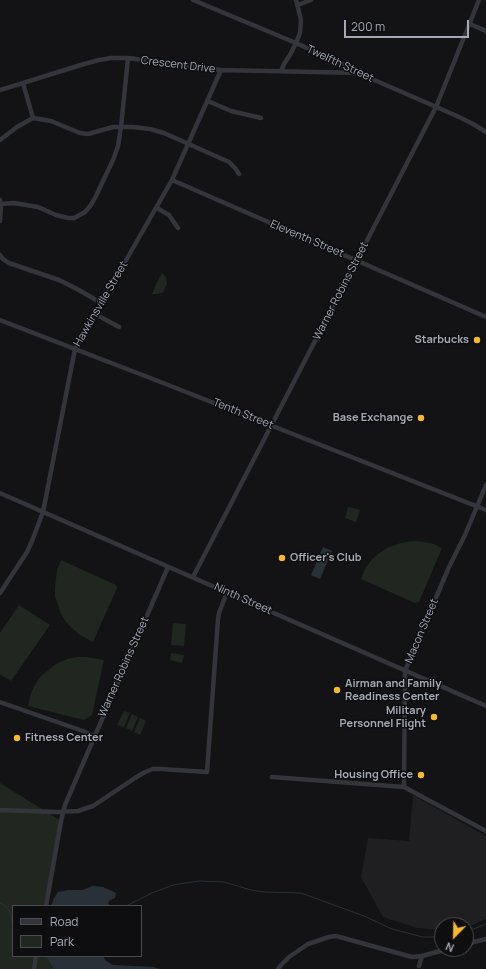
<!DOCTYPE html>
<html>
<head>
<meta charset="utf-8">
<style>
	body { margin:0 }
	#map { position:relative; width:486px; height:969px; overflow:hidden; background:#131315; font-family:Manrope,sans-serif }
	canvas { display:block }
	.legend { position:absolute; left:12px; top:905px; width:130px; height:52px; box-sizing:border-box; background:#0e0e10; border:1px solid #4a4c52; margin:0; padding:5px 7px; list-style:none; font-size:12px; color:#a4a9b5 }
	.legend li { display:flex; align-items:center; gap:8px; height:20px }
	.legend b { width:20px; border:1px solid #4a4c52 }
	.north { position:absolute; left:434px; top:917px; width:40px; height:40px; box-sizing:border-box; background:#0e0e10; border:1px solid #4a4c52; border-radius:50%; rotate:203deg; font-size:11px; font-weight:700; line-height:16px; text-align:center; color:#a4a9b5 }
	.north::after { content:''; display:block; margin:auto; width:14px; height:18px; background:#f4b92c; clip-path:polygon(50% 0,100% 100%,50% 72%,0 100%) }
	.scale { position:absolute; left:344px; top:20px; width:125px; height:18px; box-sizing:border-box; border:2px solid #a4a9b5; border-top:0; padding-left:5px; font-size:12px; line-height:14px; white-space:nowrap; color:#a4a9b5; -webkit-text-stroke:3px #0e0e10; paint-order:stroke }
</style>
</head>
<body>
<div id="map">
<canvas width="486" height="969"></canvas>
<ul class="legend">
<li><b style="height:5px;background:#34353a"></b>Road</li>
<li><b style="height:11px;background:#1f2720"></b>Park</li>
</ul>
<div class="north">N</div>
<div class="scale">200 m</div>
</div>
<script>
const g = document.querySelector('canvas').getContext('2d');
g.lineJoin = 'round';
function fillPath(path, color) { g.fillStyle = color; g.fill(path, 'evenodd'); }
const toPath = rows => new Path2D(rows.map(r => 'M' + r).join(''));
function stroke(path, color, width, dash) { g.strokeStyle = color; g.lineWidth = width; g.lineCap = dash ? 'butt' : 'round'; g.setLineDash(dash || []); g.stroke(path); }
function drawText(font, color, halo, rows, align = 'center') {
  g.font = font + ' Manrope,sans-serif'; g.lineWidth = 3; g.setLineDash([]); g.textBaseline = 'middle'; g.strokeStyle = halo; g.fillStyle = color; for (const [text, x, y, turn = 0] of rows) {
    g.save(); g.translate(x, y); g.rotate((+turn || 0) * Math.PI / 180); g.textAlign = isNaN(turn) ? turn : align; if (halo) g.strokeText(text, 0, 0); g.fillText(text, 0, 0); g.restore();
  }
}
fillPath(toPath([
	[413,795,486,836,486,919,466,928,466,925,442,925,442,930,417,928,383,917,361,877,368,838,409,841]
]), '#1f1f22');
fillPath(toPath([
	[162,273,166,277,167,284,163,292,158,294,152,294,157,282],
	[348,507,360,510,356,522,345,518],
	[412,541,424,542,434,544,442,548,419,602,415,603,361,579,365,569,372,559,381,552,389,547,401,543],
	[61,560,116,585,117,588,93,642,80,635,73,629,66,622,61,614,55,596,55,587,57,570],
	[19,605,50,625,11,681,0,674,0,633],
	[173,623,186,624,184,646,171,645],
	[171,653,184,655,182,663,170,660],
	[77,657,87,657,104,660,92,715,84,720,28,706,31,693,35,685,40,677,56,664,67,659],
	[124,711,130,713,124,727,117,725],
	[132,714,138,717,132,731,126,728],
	[140,718,146,721,140,735,134,732],
	[0,783,61,821,48,906,13,906,13,956,86,956,104,969,0,969]
]), '#1f2720');
fillPath(toPath([
	[323,547,332,551,320,579,311,575],
	[92,886,103,887,116,893,115,898,110,900,108,903,110,906,51,906,54,898,58,892,68,890,83,890],
	[46,956,103,956,105,960,113,965,153,967,160,969,54,969]
]), '#293138');
stroke(toPath([
	[0,903,5,906,9,910,11,916,13,926],
	[126,906,152,893,173,885,199,881,224,882,251,890,264,892,301,893,364,916,392,929,423,937,442,937],
	[466,932,486,924]
]), '#293138', 1);
stroke(toPath([
	[193,0,296,43,342,64,372,79,457,116,473,124,486,132],
	[298,5,311,0],
	[470,24,486,31],
	[281,71,284,64,290,55,296,43,300,33,301,20,296,0],
	[23,83,33,118],
	[0,90,84,64,99,60,111,58,128,58,221,70,361,73],
	[208,101,231,111,261,118],
	[0,140,17,127,33,118,51,121,80,133,88,134,113,127,133,127,150,129,164,133,229,162,235,168,239,174],
	[172,180,486,317],
	[0,200,1,204,0,221],
	[1,204,14,203,38,207,56,215,68,218,74,218,85,212,91,205,96,196,113,160,118,146,121,127,128,58],
	[157,208,169,215,178,228],
	[0,255,3,259,9,263,59,280,79,290,101,303],
	[95,314,119,327],
	[0,320,158,381,486,510],
	[0,493,486,706],
	[193,577,436,107,479,0],
	[0,593,27,552,32,541,43,512,75,349,172,180,221,70],
	[0,702,83,731,94,736],
	[272,777,404,787,486,831],
	[404,787,405,671,449,567,465,535,486,485],
	[0,810,57,812,78,811,93,806,135,778,145,772,153,769,161,769,207,772,218,619,219,613,227,592],
	[46,906,61,821,65,805,168,567],
	[466,944,486,939],
	[419,966,422,956,448,949],
	[34,969,36,956],
	[278,969,281,965,289,957,308,944,329,937,336,936,412,957,422,956]
]), '#34353a', 4.5);
for (const [x, y, r, color] of [
	[477,340,4,"#f4b92c"],
	[421,418,4,"#f4b92c"],
	[282,558,4,"#f4b92c"],
	[337,690,4,"#f4b92c"],
	[434,717,4,"#f4b92c"],
	[17,738,4,"#f4b92c"],
	[421,775,4,"#f4b92c"]
]) { const dot = new Path2D(); dot.arc(x, y, r, 0, 2 * Math.PI); g.fillStyle = color; g.fill(dot); stroke(dot, '#0e0e10', 1.5); }
drawText('11px', '#a4a9b5', '#0e0e10', [
	["Twelfth Street",340,64,25],
	["Crescent Drive",178,65,7],
	["Eleventh Street",307,239,23],
	["Warner Robins Street",341,291,-63],
	["Hawkinsville Street",101,304,-60],
	["Tenth Street",243,414,22],
	["Ninth Street",243,599,24],
	["Macon Street",422,631,-67],
	["Warner Robins Street",124,667,-66]
]);
drawText('bold 11px', '#a4a9b5', '#0e0e10', [
	["Starbucks",469,340],
	["Base Exchange",413,418],
	["Officer's Club",290,558,"left"],
	["Airman and Family",345,684,"left"],
	["Readiness Center",345,697,"left"],
	["Military",426,711],
	["Personnel Flight",426,724],
	["Fitness Center",25,738,"left"],
	["Housing Office",413,775]
], 'right');
</script>
</body>
</html>
